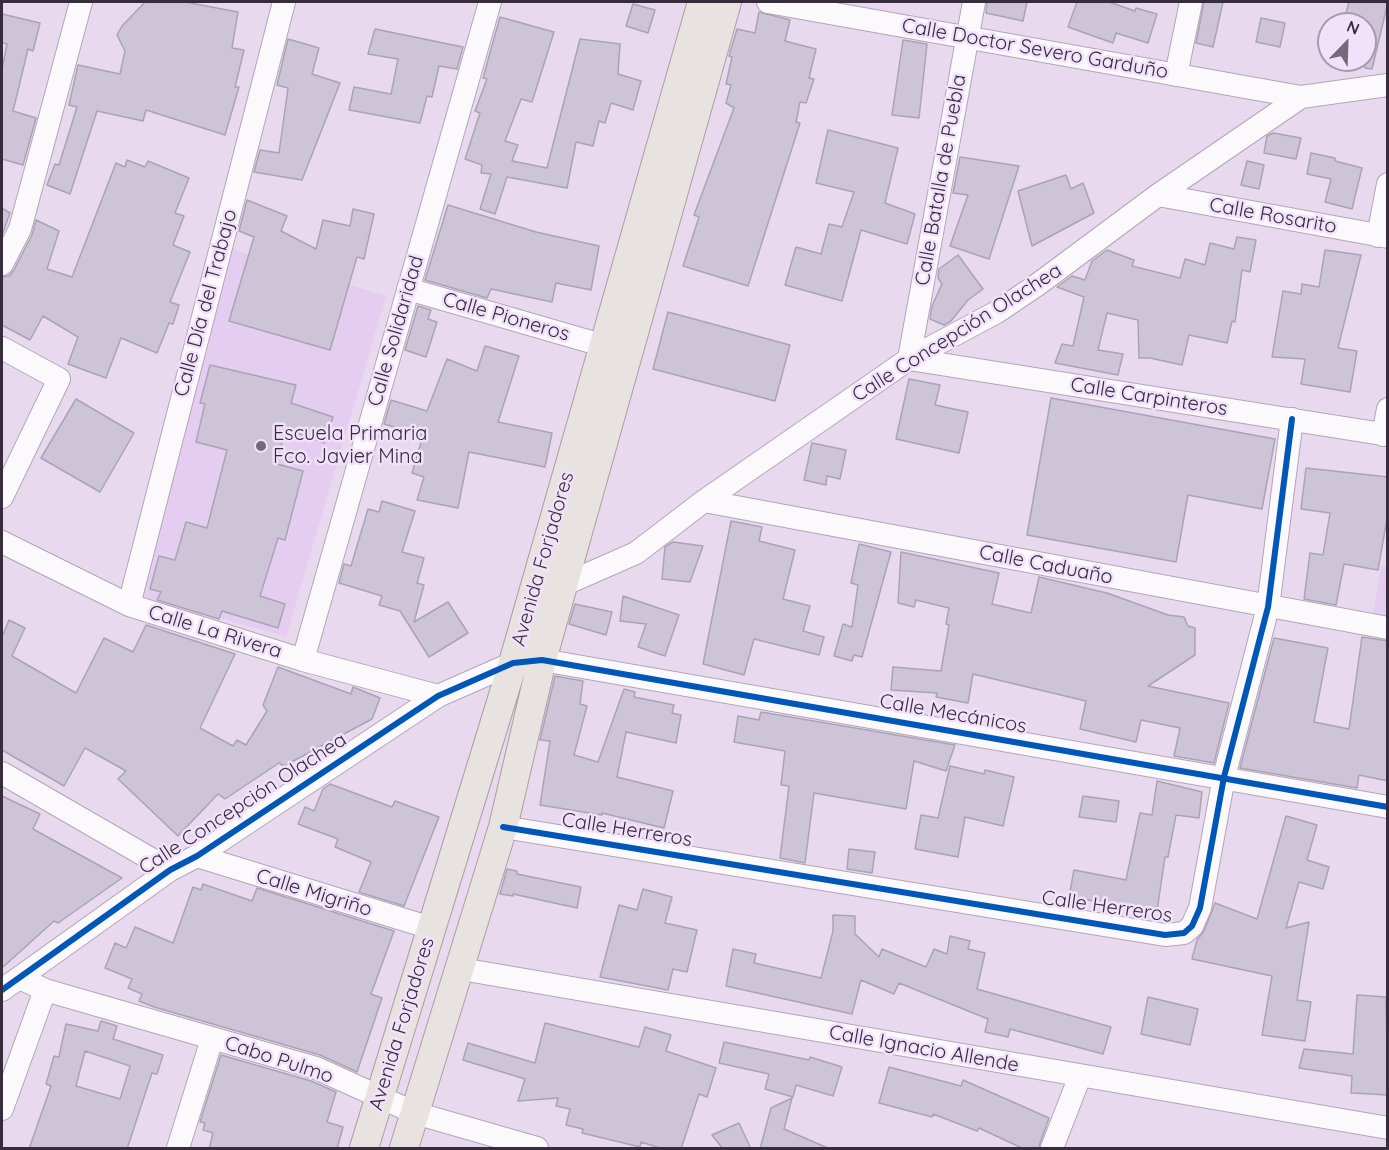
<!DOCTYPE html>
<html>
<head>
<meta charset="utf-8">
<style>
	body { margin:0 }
	#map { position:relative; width:1389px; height:1150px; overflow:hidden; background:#e8d9ef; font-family:Quicksand,sans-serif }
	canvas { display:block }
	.frame { position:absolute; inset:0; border:3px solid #372c3c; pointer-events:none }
	.north { position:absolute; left:1317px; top:12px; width:60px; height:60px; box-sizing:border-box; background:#f2e1fa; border:2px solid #a799ae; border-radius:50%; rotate:23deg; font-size:16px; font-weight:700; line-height:24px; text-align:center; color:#372c3c }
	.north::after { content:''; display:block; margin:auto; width:21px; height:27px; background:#75697b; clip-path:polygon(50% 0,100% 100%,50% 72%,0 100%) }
</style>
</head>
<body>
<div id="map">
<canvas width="1389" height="1150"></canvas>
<div class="frame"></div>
<div class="north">N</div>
</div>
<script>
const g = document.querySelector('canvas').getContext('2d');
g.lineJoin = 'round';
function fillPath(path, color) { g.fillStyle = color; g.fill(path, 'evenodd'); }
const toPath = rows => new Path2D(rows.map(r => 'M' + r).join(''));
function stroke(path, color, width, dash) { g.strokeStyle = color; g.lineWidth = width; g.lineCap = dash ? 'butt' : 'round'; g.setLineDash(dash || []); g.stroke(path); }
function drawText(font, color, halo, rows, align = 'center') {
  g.font = font + ' Quicksand,sans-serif'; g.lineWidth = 5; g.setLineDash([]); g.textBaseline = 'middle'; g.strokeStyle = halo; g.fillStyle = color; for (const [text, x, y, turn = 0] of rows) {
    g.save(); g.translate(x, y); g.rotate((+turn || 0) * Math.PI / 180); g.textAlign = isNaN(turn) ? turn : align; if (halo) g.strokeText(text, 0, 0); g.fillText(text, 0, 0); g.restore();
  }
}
fillPath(toPath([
	[228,248,386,296,286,637,144,596],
	[1381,565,1387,566,1387,618,1373,616]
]), '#e5ccf1');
const building = toPath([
	[145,2,185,2,238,12,232,48,244,50,235,87,239,87,225,135,146,110,143,121,97,111,70,194,47,185,55,164,59,165,77,107,69,105,78,65,120,74,125,51,117,35,122,26,145,2],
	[987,2,1027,2,1023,21,986,13,987,2],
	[1077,2,1109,2,1135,11,1136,8,1157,14,1148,43,1116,33,1113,43,1068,27,1077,2],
	[1204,2,1223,2,1213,47,1196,43,1204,2],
	[1349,2,1388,2,1372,69,1365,68,1365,24,1343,24,1349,2],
	[633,4,655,10,648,33,626,26,633,4],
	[759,12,790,20,785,41,816,49,809,78,814,79,806,103,800,102,796,122,800,123,748,286,683,266,699,217,694,215,734,108,726,103,731,85,726,84,732,57,729,56,737,29,755,33,759,12],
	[2,14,40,23,33,51,28,49,13,111,36,118,23,165,2,159,2,69,7,44,2,43,2,14],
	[500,17,554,32,532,102,521,99,505,141,518,145,512,161,547,168,580,39,620,44,618,74,641,81,633,110,611,103,605,123,599,121,593,146,576,142,567,188,507,177,495,214,480,209,491,174,481,173,482,165,465,159,480,113,475,111,487,79,483,78,500,17],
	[1261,18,1285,23,1280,47,1256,42,1261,18],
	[375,29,463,47,457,69,439,66,432,97,427,96,420,123,349,110,354,87,391,94,398,59,368,54,375,29],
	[288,39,319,48,312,74,340,83,302,180,254,172,260,150,279,153,288,88,277,85,288,39],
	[903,40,927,44,919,118,892,115,903,40],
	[828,130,898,148,885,203,915,214,907,244,861,230,842,301,785,285,796,247,821,254,829,224,842,227,854,192,816,183,828,130],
	[1273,133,1301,138,1296,159,1264,153,1267,136,1273,133],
	[1311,153,1335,158,1335,161,1362,168,1352,209,1325,202,1331,179,1307,174,1311,153],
	[960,157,1019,166,989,259,950,246,968,195,953,193,960,157],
	[127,160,145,167,148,161,189,178,175,213,184,216,173,245,190,252,170,302,179,305,173,324,169,323,157,353,121,338,106,378,68,364,78,337,43,316,30,340,2,325,2,277,9,276,14,270,32,235,36,220,59,231,47,269,72,277,116,163,125,167,127,160],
	[1247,161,1264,165,1259,189,1241,185,1247,161],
	[1066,175,1071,189,1083,183,1094,213,1032,246,1018,191,1066,175],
	[247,200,287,216,281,231,316,249,323,220,350,226,353,209,374,214,364,259,357,257,330,350,229,321,254,237,239,231,247,200],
	[448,205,536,232,599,246,591,290,556,283,552,302,491,289,487,298,425,280,448,205],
	[2,208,10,213,2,235,2,208],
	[1237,237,1256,240,1250,272,1242,270,1235,322,1232,321,1227,343,1189,335,1182,365,1150,358,1139,358,1138,320,1107,313,1098,350,1123,354,1118,375,1055,363,1062,344,1073,346,1084,297,1057,287,1072,276,1085,280,1092,261,1107,250,1134,260,1132,266,1180,278,1185,259,1205,265,1210,243,1234,249,1237,237],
	[1325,250,1361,255,1338,348,1357,351,1350,392,1301,384,1305,359,1272,357,1283,291,1301,294,1302,284,1319,287,1325,250],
	[958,255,983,289,968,300,951,321,944,325,930,319,932,306,942,284,938,278,939,269,958,255],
	[418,306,431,310,428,319,437,322,426,357,405,350,418,306],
	[668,312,790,345,775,401,653,369,668,312],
	[485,346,519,356,498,422,552,433,545,467,469,452,458,508,417,500,424,477,412,473,423,436,384,424,391,400,427,411,447,359,477,371,485,346],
	[210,365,296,385,291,403,333,417,324,443,285,429,277,464,303,471,285,540,278,538,260,596,285,604,278,628,222,611,219,619,157,600,161,592,150,589,159,556,175,560,186,522,207,528,227,450,196,442,205,404,200,403,210,365],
	[909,379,940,385,935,405,968,412,959,453,896,439,909,379],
	[1051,398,1275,439,1262,509,1188,495,1176,562,1027,535,1051,398],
	[76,399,134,433,100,492,41,458,76,399],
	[812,443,846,450,840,479,827,476,826,485,804,480,812,443],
	[1306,468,1388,477,1388,513,1378,570,1344,564,1336,605,1304,599,1310,553,1323,555,1330,513,1301,509,1306,468],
	[382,501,415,511,402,552,424,558,417,583,424,585,414,622,448,602,468,633,429,657,400,611,379,605,382,596,339,583,344,564,351,566,368,509,379,512,382,501],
	[731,521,762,527,759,541,795,550,783,599,810,606,803,631,824,637,819,655,754,639,744,675,703,664,731,521],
	[673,542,703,546,690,582,662,579,665,547,673,542],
	[859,544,891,552,862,657,854,655,852,661,834,656,843,624,852,627,858,585,851,583,859,544],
	[901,552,999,573,992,604,1031,613,1039,577,1107,593,1168,615,1184,617,1188,626,1195,628,1195,655,1148,686,1229,703,1214,763,1174,756,1180,728,1141,720,1136,742,1080,729,1086,701,973,674,968,703,936,697,937,693,891,690,893,667,941,671,949,625,946,624,949,608,916,600,914,607,898,603,901,552],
	[623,596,679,615,665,656,638,647,646,624,620,621,623,596],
	[575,604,612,612,606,635,569,624,575,604],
	[9,620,25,628,12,656,76,693,104,638,133,652,146,625,235,654,200,728,233,746,237,740,246,745,267,711,263,705,278,667,351,694,353,687,380,698,372,719,284,766,279,763,225,799,218,794,178,836,118,779,126,771,85,748,64,786,2,750,2,637,9,620],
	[1362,637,1388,641,1388,781,1359,775,1357,788,1240,768,1274,638,1328,648,1314,722,1349,729,1362,637],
	[555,676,583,681,580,704,587,706,574,755,598,762,624,689,635,692,634,697,674,705,672,713,681,715,676,743,626,732,617,777,673,791,664,828,602,813,602,815,540,805,550,741,540,740,555,676],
	[761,712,955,745,946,771,914,761,906,809,814,793,805,863,780,858,789,786,781,785,785,751,734,742,738,716,759,720,761,712],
	[950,766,984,774,985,770,1014,777,1003,826,965,817,958,857,915,849,921,815,938,818,950,766],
	[1157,781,1202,792,1199,818,1176,815,1168,857,1165,857,1157,911,1069,897,1074,870,1126,880,1140,813,1152,815,1157,781],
	[330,784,392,807,395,801,439,817,404,906,359,892,371,862,335,847,338,839,298,824,305,807,314,811,323,789,330,784],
	[2,796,40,814,33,829,122,878,58,923,54,921,2,968,2,796],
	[1083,796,1119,801,1116,822,1079,817,1083,796],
	[1286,816,1317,825,1307,860,1329,867,1323,889,1299,882,1286,928,1309,922,1297,1000,1311,1002,1305,1041,1262,1035,1272,976,1192,959,1197,940,1204,931,1215,903,1257,919,1286,816],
	[849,849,875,852,872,873,847,869,849,849],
	[507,869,517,871,517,874,581,887,577,908,513,894,513,896,500,894,507,869],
	[203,884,252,901,257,888,394,931,371,994,382,998,357,1072,320,1055,154,1007,139,1001,142,994,128,988,132,979,105,968,115,943,126,948,135,927,173,943,193,887,201,890,203,884],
	[643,889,672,897,665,923,697,930,687,972,673,969,668,990,600,977,619,905,637,910,643,889],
	[833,915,855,916,855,934,879,957,882,949,926,967,934,949,947,954,950,936,970,941,968,949,985,953,977,989,1111,1027,1103,1054,1010,1029,1008,1037,985,1032,988,1019,899,983,894,994,861,980,852,1014,726,986,733,949,756,954,754,963,821,978,833,931,833,915],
	[1357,995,1386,997,1388,1095,1351,1093,1352,1076,1299,1068,1304,1049,1353,1054,1357,995],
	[1148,997,1198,1009,1190,1045,1141,1034,1148,997],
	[101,1021,117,1026,113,1039,163,1055,157,1074,152,1073,127,1149,29,1149,51,1086,46,1084,54,1056,59,1057,66,1024,98,1031,101,1021],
	[85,1051,130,1066,120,1099,76,1086,85,1051],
	[545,1023,639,1047,645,1027,671,1035,666,1051,716,1068,707,1097,699,1094,681,1149,663,1149,641,1142,640,1147,582,1133,583,1129,566,1125,570,1109,556,1106,558,1098,518,1101,525,1079,463,1060,468,1043,535,1063,545,1023],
	[724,1042,809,1060,810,1057,842,1067,833,1096,796,1085,793,1097,765,1089,769,1074,719,1063,724,1042],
	[221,1055,311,1081,336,1092,327,1122,343,1127,337,1149,209,1149,213,1133,203,1130,205,1123,200,1122,221,1055],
	[889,1067,961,1086,963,1080,1049,1118,1038,1149,1024,1149,979,1128,977,1131,933,1114,932,1117,879,1103,889,1067],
	[792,1098,784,1129,830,1149,760,1149,771,1108,792,1098],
	[739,1123,751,1149,723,1149,712,1135,739,1123]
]);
fillPath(building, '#cdc4d7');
stroke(building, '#aba3b5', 1.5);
const minor = toPath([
	[768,2,1301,97],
	[974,2,909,359,1388,435],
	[1176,75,1191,2],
	[1158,195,1388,237],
	[1378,236,1388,184],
	[2,264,20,229,81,2],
	[408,289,605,346],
	[2,348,59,379,2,497],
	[1383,435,1388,409],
	[704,501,1388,628],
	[2,542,129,605,303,660,438,696],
	[563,585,636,553,704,501,909,359,997,312,1037,285,1158,195,1301,97,1388,85],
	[129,605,284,2],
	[303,660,490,2],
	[2,773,170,870],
	[503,827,1165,935,1184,933,1192,926,1200,908,1224,777,1268,607,1292,419],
	[197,856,431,928],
	[461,969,1388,1128],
	[20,978,45,990,316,1068,415,1113,537,1148],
	[2,990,170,870,197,856,438,696,513,663,542,660,1388,807],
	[2,1109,45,990],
	[178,1148,212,1039],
	[1052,1148,1080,1076]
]);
const major = toPath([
	[364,1148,513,663,702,2],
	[404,1148,503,827,542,660,727,2]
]);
stroke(minor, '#b2a6b7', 24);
stroke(major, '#ac9ea0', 30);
stroke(minor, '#fcf9fd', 22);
stroke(major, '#e8e2e0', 28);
stroke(toPath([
	[503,827,1165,935,1184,933,1192,926,1200,908,1224,777,1268,607,1292,419],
	[2,990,170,870,197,856,438,696,513,663,542,660,1388,807]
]), '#0057b8', 6);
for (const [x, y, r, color] of [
	[261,446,6,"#75697b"]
]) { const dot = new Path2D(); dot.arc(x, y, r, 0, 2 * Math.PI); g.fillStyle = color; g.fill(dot); stroke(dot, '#f2e1fa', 2); }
drawText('20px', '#372c3c', '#f2e1fa', [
	["Calle Doctor Severo Garduño",1035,49,10],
	["Calle Batalla de Puebla",941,180,-80],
	["Calle Rosarito",1273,216,10],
	["Calle Día del Trabajo",206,303,-75],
	["Calle Pioneros",506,317,16],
	["Calle Solidaridad",396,331,-74],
	["Calle Concepción Olachea",957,333,-32],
	["Calle Carpinteros",1149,397,9],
	["Avenida Forjadores",543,559,-74],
	["Calle Caduaño",1046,565,11],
	["Calle La Rivera",215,632,17],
	["Calle Mecánicos",953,714,10],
	["Calle Concepción Olachea",243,804,-33],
	["Calle Herreros",627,830,9],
	["Calle Migriño",314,893,17],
	["Calle Herreros",1107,907,8],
	["Avenida Forjadores",402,1024,-73],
	["Calle Ignacio Allende",924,1049,10],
	["Cabo Pulmo",279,1060,18]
]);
drawText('20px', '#372c3c', '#f2e1fa', [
	["Escuela Primaria",273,434],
	["Fco. Javier Mina",273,457]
], 'left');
</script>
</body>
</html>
